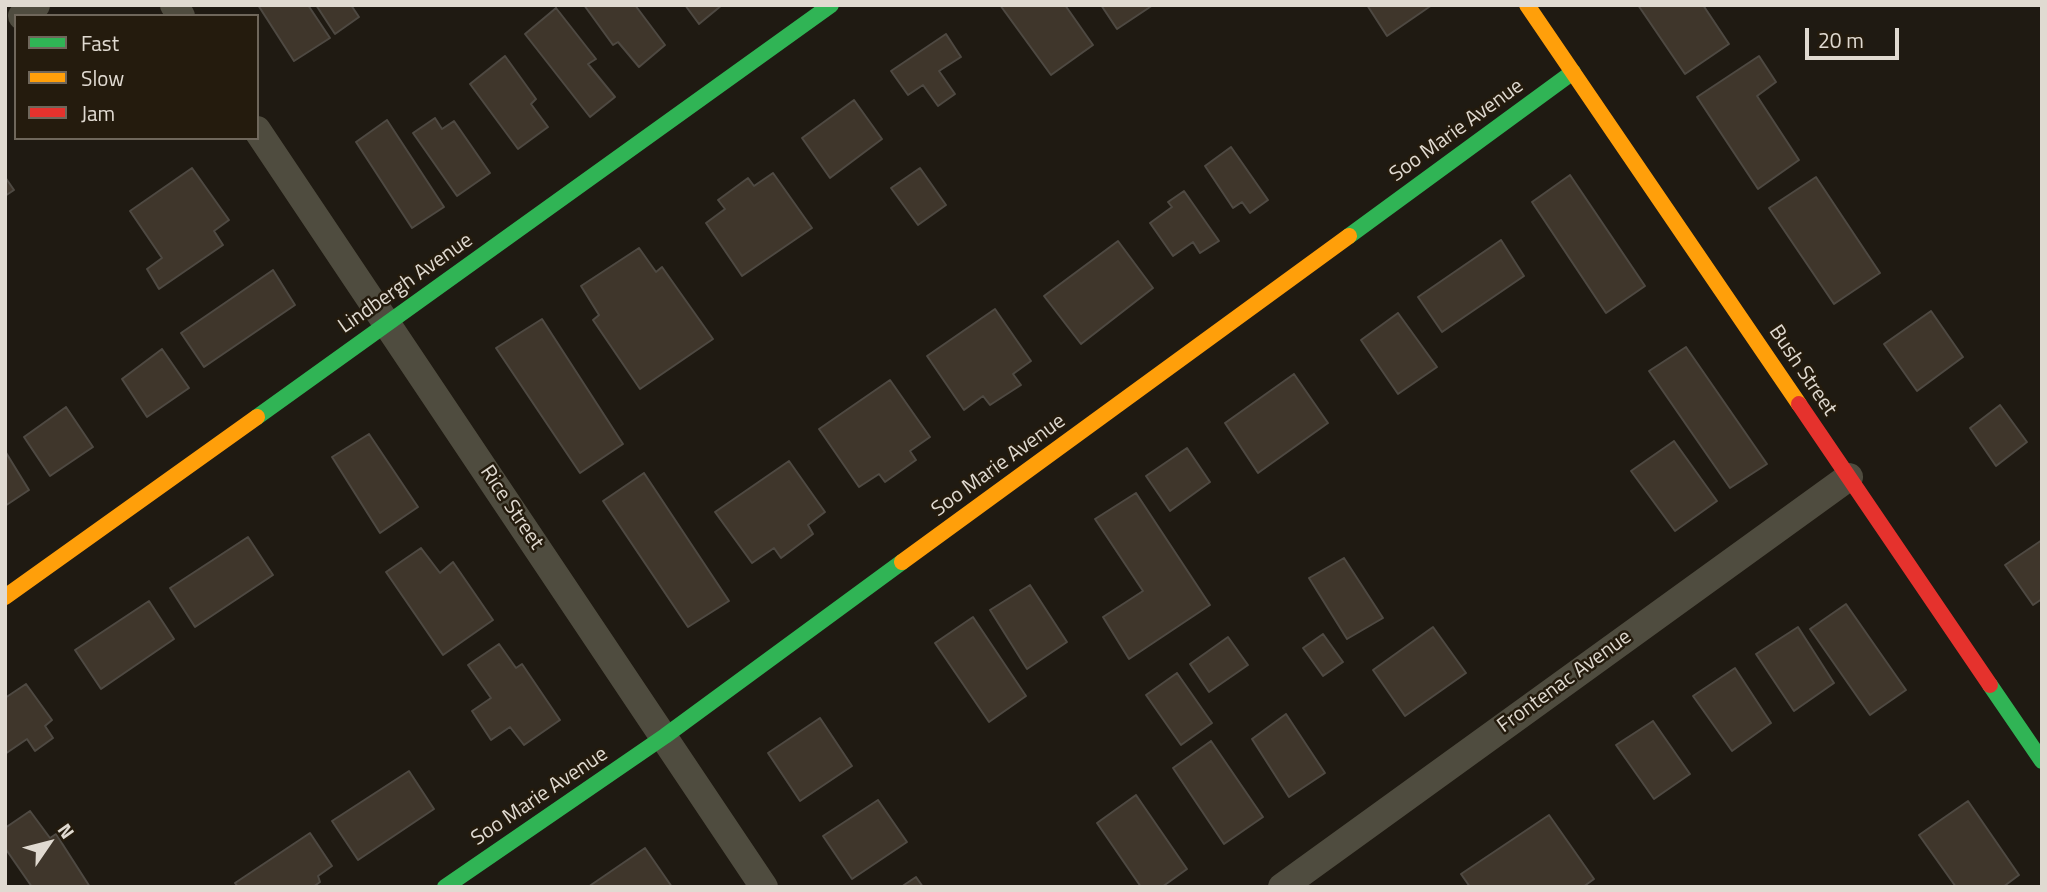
<!DOCTYPE html>
<html>
<head>
<meta charset="utf-8">
<style>
	body { margin:0 }
	#map { position:relative; width:2047px; height:892px; overflow:hidden; background:#1f1a12; font-family:"Titillium Web",sans-serif }
	canvas { display:block }
	.frame { position:absolute; inset:0; border:7px solid #e0dad1; pointer-events:none }
	.legend { position:absolute; left:14px; top:14px; width:245px; height:126px; box-sizing:border-box; background:#241b0d; border:2px solid #6f675b; margin:0; padding:9px 12px; list-style:none; font-size:21px; color:#e0dad1 }
	.legend li { display:flex; align-items:center; gap:14px; height:35px }
	.legend b { width:35px; border:2px solid #6f675b }
	.north { position:absolute; left:14px; top:808px; width:70px; height:70px; -webkit-text-stroke:5px #241b0d; paint-order:stroke; rotate:55deg; font-size:19px; font-weight:700; line-height:28px; text-align:center; color:#e0dad1 }
	.north::after { content:''; display:block; margin:auto; width:24px; height:32px; background:#e0dad1; clip-path:polygon(50% 0,100% 100%,50% 72%,0 100%) }
	.scale { position:absolute; left:1805px; top:28px; width:94px; height:32px; box-sizing:border-box; border:4px solid #e0dad1; border-top:0; padding-left:9px; font-size:21px; line-height:24px; white-space:nowrap; color:#e0dad1; -webkit-text-stroke:5px #241b0d; paint-order:stroke }
</style>
</head>
<body>
<div id="map">
<canvas width="2047" height="892"></canvas>
<div class="frame"></div>
<ul class="legend">
<li><b style="height:9px;background:#30b455"></b>Fast</li>
<li><b style="height:9px;background:#ff9f0a"></b>Slow</li>
<li><b style="height:9px;background:#e5322d"></b>Jam</li>
</ul>
<div class="north">N</div>
<div class="scale">20 m</div>
</div>
<script>
const g = document.querySelector('canvas').getContext('2d');
g.lineJoin = 'round';
function fillPath(path, color) { g.fillStyle = color; g.fill(path, 'evenodd'); }
const toPath = rows => new Path2D(rows.map(r => 'M' + r).join(''));
function stroke(path, color, width, dash) { g.strokeStyle = color; g.lineWidth = width; g.lineCap = dash ? 'butt' : 'round'; g.setLineDash(dash || []); g.stroke(path); }
function drawText(font, color, halo, rows, align = 'center') {
  g.font = font + ' "Titillium Web",sans-serif'; g.lineWidth = 5; g.setLineDash([]); g.textBaseline = 'middle'; g.strokeStyle = halo; g.fillStyle = color; for (const [text, x, y, turn = 0] of rows) {
    g.save(); g.translate(x, y); g.rotate((+turn || 0) * Math.PI / 180); g.textAlign = isNaN(turn) ? turn : align; if (halo) g.strokeText(text, 0, 0); g.fillText(text, 0, 0); g.restore();
  }
}
const building = toPath([
	[258,5,308,5,330,38,294,61,258,5],
	[316,5,351,5,359,17,335,34,316,5],
	[584,5,635,5,665,45,639,67,618,42,613,45,584,5],
	[685,5,722,5,699,24,685,5],
	[1000,5,1065,5,1093,45,1051,75,1000,5],
	[1101,5,1153,5,1117,29,1101,5],
	[1367,5,1432,5,1387,36,1367,5],
	[1638,5,1703,5,1729,44,1685,74,1638,5],
	[556,8,596,59,588,64,615,97,590,117,525,34,556,8],
	[946,34,961,57,939,71,955,94,938,106,923,85,908,95,891,71,946,34],
	[505,56,536,99,531,104,548,127,518,149,470,84,505,56],
	[1759,56,1776,82,1757,96,1799,160,1758,189,1697,97,1759,56],
	[854,100,882,139,830,178,802,138,854,100],
	[435,118,442,129,454,121,490,173,457,196,413,133,435,118],
	[387,120,444,207,412,228,356,142,387,120],
	[1231,147,1268,200,1250,213,1242,202,1233,208,1205,166,1231,147],
	[192,168,229,220,214,231,223,245,159,289,147,269,162,258,130,211,192,168],
	[920,168,946,205,918,225,891,188,920,168],
	[773,173,812,228,742,276,706,223,725,209,718,200,748,178,754,186,773,173],
	[1570,175,1645,286,1606,313,1532,202,1570,175],
	[5,177,14,190,5,196,5,177],
	[1816,177,1880,273,1834,304,1769,208,1816,177],
	[1184,191,1219,241,1200,253,1193,242,1173,256,1150,223,1172,207,1168,202,1184,191],
	[1501,240,1524,276,1442,332,1418,297,1501,240],
	[1118,241,1153,288,1081,344,1044,296,1118,241],
	[639,248,656,272,662,267,713,339,640,389,593,320,599,315,581,286,639,248],
	[273,270,295,305,204,367,181,333,273,270],
	[995,309,1031,361,1013,374,1021,385,990,405,983,396,964,410,927,356,995,309],
	[1931,311,1963,357,1917,391,1884,344,1931,311],
	[1398,313,1437,367,1398,394,1361,340,1398,313],
	[542,319,623,444,580,473,496,348,542,319],
	[1686,347,1767,464,1730,488,1649,371,1686,347],
	[162,349,189,388,147,417,122,379,162,349],
	[1294,374,1328,423,1258,473,1225,423,1294,374],
	[890,380,930,437,910,451,916,460,885,482,879,474,859,487,819,429,890,380],
	[2000,405,2027,442,1996,466,1970,428,2000,405],
	[66,407,93,447,50,476,24,437,66,407],
	[369,434,418,507,380,533,332,457,369,434],
	[1674,441,1717,501,1675,531,1631,471,1674,441],
	[1187,448,1210,482,1170,511,1146,476,1187,448],
	[5,451,29,490,5,506,5,451],
	[789,461,825,512,808,525,813,534,781,558,774,548,752,563,715,512,789,461],
	[644,473,729,601,688,627,603,501,644,473],
	[1136,493,1210,605,1129,659,1103,617,1143,591,1095,519,1136,493],
	[248,537,273,575,195,627,170,588,248,537],
	[2042,540,2042,599,2033,605,2005,565,2042,540],
	[421,548,440,573,453,562,493,620,443,655,386,572,421,548],
	[1344,558,1383,618,1347,639,1309,578,1344,558],
	[1030,585,1067,642,1027,669,990,610,1030,585],
	[149,601,174,639,101,689,75,650,149,601],
	[1846,604,1906,690,1870,715,1810,629,1846,604],
	[973,617,1026,696,989,722,935,643,973,617],
	[1433,627,1466,673,1405,716,1373,670,1433,627],
	[1798,627,1834,683,1794,711,1756,654,1798,627],
	[1323,634,1343,662,1323,676,1303,648,1323,634],
	[1228,637,1248,665,1209,692,1190,664,1228,637],
	[499,644,516,668,522,664,560,720,524,745,510,727,491,740,472,711,491,698,468,665,499,644],
	[1735,668,1771,723,1732,751,1693,696,1735,668],
	[1177,673,1212,723,1181,745,1146,695,1177,673],
	[26,684,52,720,45,726,53,738,35,751,27,739,5,754,5,698,26,684],
	[1286,714,1325,773,1289,797,1252,739,1286,714],
	[820,718,852,766,800,801,768,753,820,718],
	[1653,721,1690,774,1654,799,1616,745,1653,721],
	[1211,741,1263,817,1224,844,1173,768,1211,741],
	[409,771,434,809,358,860,332,821,409,771],
	[1136,795,1187,869,1162,887,1141,887,1097,823,1136,795],
	[878,800,907,842,852,879,823,836,878,800],
	[1968,801,2019,875,2003,887,1956,887,1919,835,1968,801],
	[30,811,50,838,56,834,90,887,32,887,5,848,5,828,30,811],
	[1549,815,1594,879,1583,887,1470,887,1461,874,1549,815],
	[310,833,332,866,318,876,320,882,313,887,238,887,235,883,310,833],
	[645,848,672,887,588,887,645,848],
	[916,877,923,887,901,887,916,877]
]);
fillPath(building, '#3f362b');
stroke(building, '#4e4942', 2);
stroke(toPath([
	[174,5,181,16],
	[22,16,36,5],
	[257,130,764,887],
	[1282,887,1849,477]
]), '#4f4c3f', 28);
stroke(toPath([
	[1349,236,1573,72],
	[257,417,831,5],
	[1990,685,2042,761],
	[445,887,665,736,902,562]
]), '#30b455', 16);
stroke(toPath([
	[1527,5,1799,404],
	[902,562,1349,236],
	[5,597,257,417]
]), '#ff9f0a', 16);
stroke(toPath([
	[1799,404,1990,685]
]), '#e5322d', 16);
drawText('21px', '#e0dad1', '#241b0d', [
	["Soo Marie Avenue",1457,131,-36],
	["Lindbergh Avenue",406,284,-35],
	["Bush Street",1802,371,56],
	["Soo Marie Avenue",999,466,-36],
	["Rice Street",511,508,56],
	["Frontenac Avenue",1565,682,-36],
	["Soo Marie Avenue",540,797,-34]
]);
</script>
</body>
</html>
